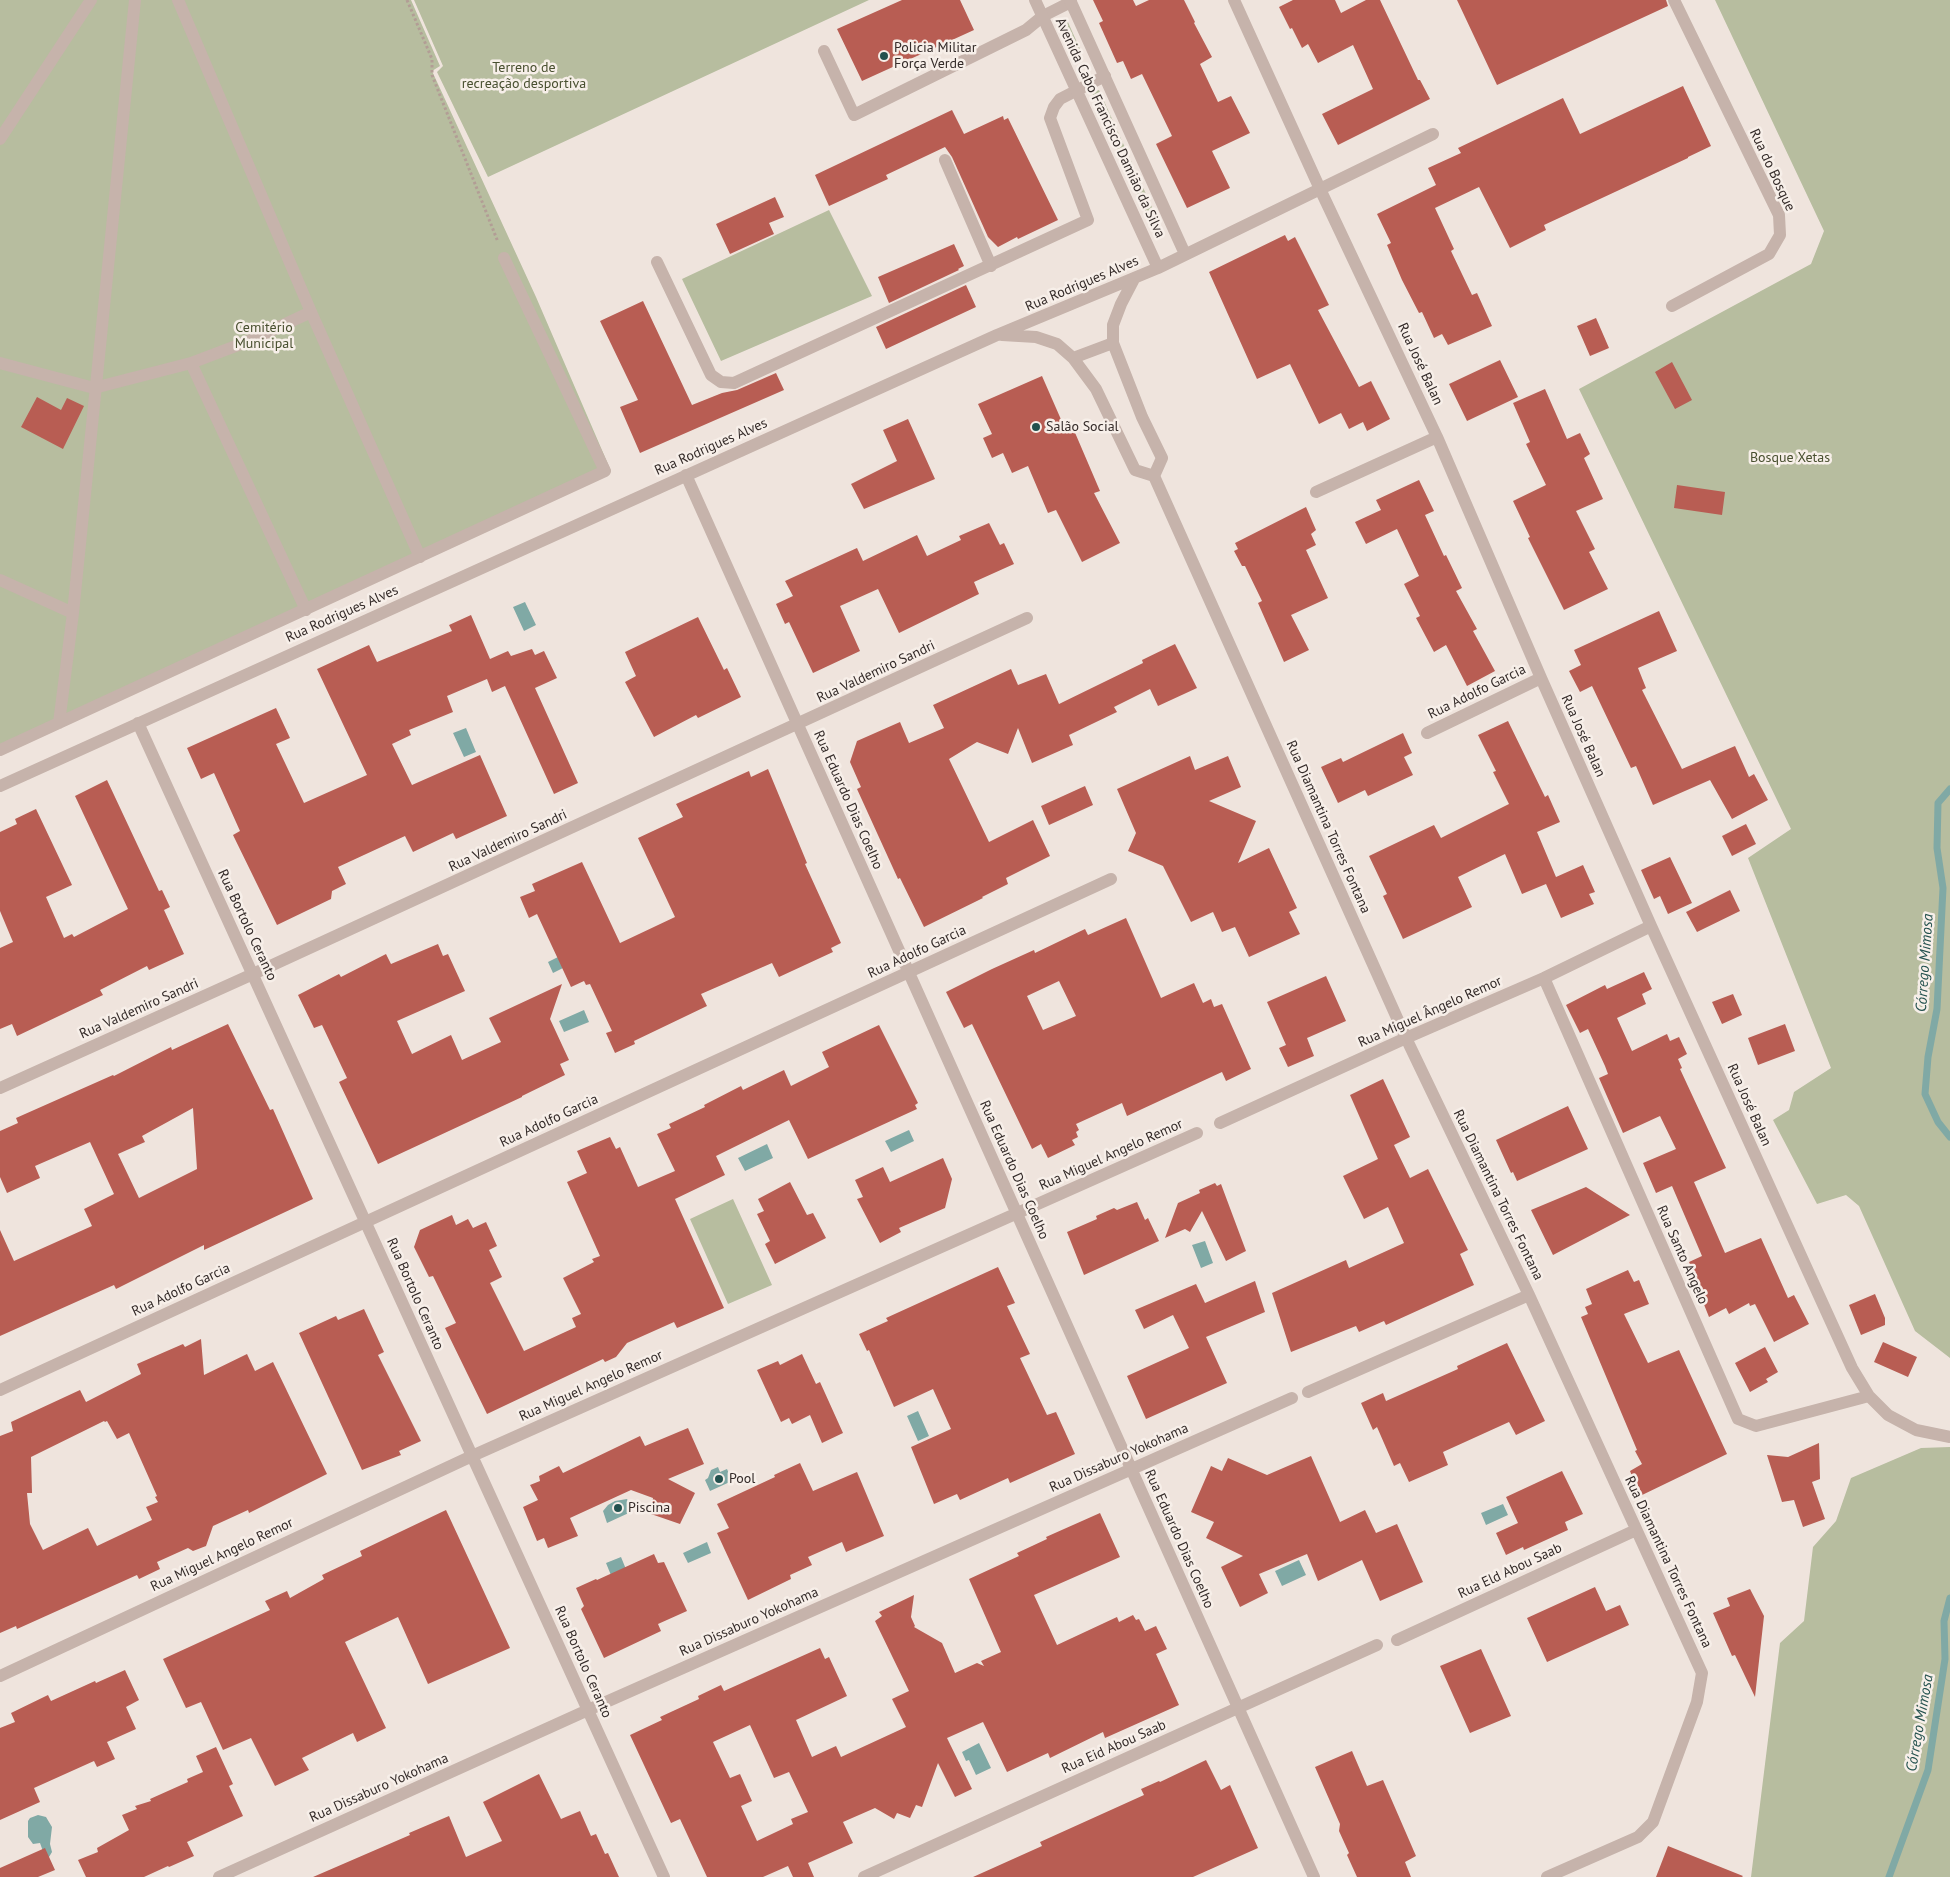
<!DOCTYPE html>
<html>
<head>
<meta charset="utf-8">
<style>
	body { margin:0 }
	canvas { display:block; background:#efe4dd }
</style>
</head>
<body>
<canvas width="1950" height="1877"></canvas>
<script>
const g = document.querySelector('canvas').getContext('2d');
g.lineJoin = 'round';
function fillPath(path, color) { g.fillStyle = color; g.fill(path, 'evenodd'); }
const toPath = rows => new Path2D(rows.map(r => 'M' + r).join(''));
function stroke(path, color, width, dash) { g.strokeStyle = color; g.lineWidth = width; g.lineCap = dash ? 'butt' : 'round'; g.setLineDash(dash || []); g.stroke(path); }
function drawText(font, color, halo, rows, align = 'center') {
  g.font = font + ' "PT Sans",sans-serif'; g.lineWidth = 5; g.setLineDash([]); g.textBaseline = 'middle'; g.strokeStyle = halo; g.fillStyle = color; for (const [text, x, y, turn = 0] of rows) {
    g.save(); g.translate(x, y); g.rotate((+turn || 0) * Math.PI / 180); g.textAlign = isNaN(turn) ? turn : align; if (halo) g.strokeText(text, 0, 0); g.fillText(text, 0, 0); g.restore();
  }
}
fillPath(toPath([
	[0,0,411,0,440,66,432,71,536,297,611,471,0,753],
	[414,0,869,0,488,177,437,72,443,66],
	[1715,0,1950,0,1950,1358,1915,1331,1859,1206,1846,1195,1817,1204,1773,1120,1789,1110,1794,1092,1831,1068,1748,858,1791,829,1579,389,1811,264,1824,231],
	[1067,20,1080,49,1074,52,1060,23],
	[1099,90,1155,214,1148,217,1092,93],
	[829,210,872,296,721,361,682,279],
	[733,1199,772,1285,728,1304,690,1219],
	[1950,1447,1950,1877,1751,1877,1780,1643,1804,1621,1813,1547,1836,1521,1851,1478,1921,1448]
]), '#b7bd9f');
fillPath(toPath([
	[525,602,536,625,524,631,513,607],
	[466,728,476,752,464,757,453,733],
	[572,950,577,961,553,973,548,962],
	[584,1010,589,1022,564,1032,559,1021],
	[909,1130,914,1141,891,1152,885,1141],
	[767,1144,773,1158,745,1171,738,1158],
	[1205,1241,1213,1263,1201,1268,1192,1245],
	[918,1411,929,1436,918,1441,907,1416],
	[718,1467,720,1472,727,1469,732,1481,710,1491,705,1480,708,1478,711,1470],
	[627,1499,633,1511,607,1523,603,1511,608,1505,615,1501],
	[1503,1504,1508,1515,1486,1525,1481,1513],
	[707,1542,711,1553,688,1563,683,1553],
	[621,1557,632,1584,617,1590,606,1563],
	[1299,1560,1306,1575,1282,1586,1275,1571],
	[979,1743,991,1768,976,1775,969,1760,966,1761,962,1752],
	[38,1815,46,1817,52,1827,50,1844,52,1852,49,1857,45,1857,40,1843,33,1844,28,1837,28,1821,30,1818]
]), '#80a9a5');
stroke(toPath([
	[1950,789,1938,803,1937,848,1943,888,1937,1009,1928,1057,1925,1094,1938,1122,1950,1137],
	[1889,1877,1928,1770,1945,1659,1944,1621,1950,1598]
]), '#80a9a5', 7);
fillPath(toPath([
	[902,0,960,0,974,30,862,81,837,29],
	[1093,0,1133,0,1136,6,1149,0,1184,0,1195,22,1194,23,1212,57,1200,64,1218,102,1231,96,1250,133,1212,151,1230,188,1187,208,1156,144,1172,136,1142,74,1131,79,1123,61,1117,63,1099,23,1103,21],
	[1293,0,1335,0,1341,13,1366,0,1380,0,1418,80,1420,80,1430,99,1338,145,1322,114,1373,89,1353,45,1318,63,1308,44,1302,48,1292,28,1290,29,1279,7],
	[1457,0,1666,0,1668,6,1497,85],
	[1683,86,1711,146,1688,157,1688,158,1544,225,1546,230,1510,248,1479,187,1435,208,1454,249,1451,251,1472,295,1477,293,1492,326,1448,345,1442,334,1434,338,1422,312,1419,313,1402,280,1387,245,1391,243,1377,214,1436,185,1428,168,1461,153,1458,148,1563,98,1580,134],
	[952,110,964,134,1003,116,1004,120,1008,118,1058,220,1018,239,1017,237,998,247,988,237,952,157,945,147,886,175,888,179,829,206,815,175],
	[775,197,784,217,769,223,774,234,730,254,716,224],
	[1285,235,1288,241,1295,237,1329,305,1318,310,1359,387,1371,381,1390,419,1367,431,1363,422,1349,429,1341,413,1319,424,1290,364,1257,379,1209,272],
	[954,244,964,266,958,269,959,270,889,303,878,277],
	[966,285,976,307,886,349,876,327],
	[643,301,692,405,722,393,737,390,776,373,784,390,640,453,620,407,638,400,600,321],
	[1596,318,1609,348,1590,356,1577,326],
	[1500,360,1518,397,1467,421,1449,384],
	[1672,362,1692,400,1675,409,1655,372],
	[1042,376,1063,424,1070,421,1100,491,1094,493,1120,543,1082,562,1056,510,1048,513,1028,466,1012,473,1003,453,992,458,983,438,992,434,978,404],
	[1545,389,1567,439,1580,433,1590,454,1584,458,1603,499,1576,511,1595,549,1589,552,1608,589,1564,610,1528,538,1530,537,1513,501,1546,485,1526,444,1530,442,1513,403],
	[37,397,61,410,67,398,84,406,63,449,21,427],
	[908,419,935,479,864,509,851,484,897,461,883,430],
	[1419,480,1434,511,1425,515,1444,556,1446,555,1462,588,1456,591,1477,629,1473,631,1495,671,1467,686,1446,645,1434,652,1416,618,1420,616,1404,584,1419,576,1397,529,1366,544,1355,522,1381,510,1376,500],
	[1677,485,1725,492,1722,515,1674,508],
	[1306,507,1316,530,1311,534,1316,545,1306,550,1328,598,1291,615,1309,650,1284,662,1258,603,1262,601,1245,566,1242,566,1234,551,1238,549,1235,543],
	[989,523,1000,545,1004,543,1014,564,974,582,979,594,899,633,878,589,840,606,860,651,813,673,789,622,785,624,776,604,793,596,785,581,857,548,863,561,917,535,927,556,961,540,959,536],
	[1659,611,1677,651,1638,668,1646,688,1642,690,1682,769,1735,746,1749,777,1754,774,1768,800,1732,819,1710,780,1653,805,1636,766,1631,768,1592,686,1580,692,1569,671,1581,665,1574,650],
	[471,615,490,659,508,651,511,656,532,649,535,655,544,651,557,678,535,688,578,783,554,794,505,686,492,692,487,679,447,696,453,712,409,730,411,735,392,744,412,785,480,755,507,816,456,839,453,833,413,852,405,836,338,867,346,884,332,891,331,899,277,925,233,835,240,831,214,773,201,779,187,748,276,708,290,738,276,744,304,803,367,775,317,669,369,645,377,662,452,631,449,625],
	[698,617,724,670,727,668,741,697,698,718,696,715,654,737,625,682,636,676,625,652],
	[1175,644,1197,688,1158,706,1150,689,1114,707,1117,712,1069,735,1073,745,1032,763,1018,728,1008,754,977,742,949,759,989,842,1033,820,1050,856,1006,878,1008,884,982,897,983,898,924,927,900,878,898,879,857,789,861,787,850,762,857,741,900,722,909,743,944,728,933,705,1011,669,1018,685,1046,674,1059,704,1143,663,1142,660],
	[1508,721,1545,797,1548,795,1560,822,1537,832,1556,877,1583,865,1595,892,1589,894,1594,904,1561,918,1546,884,1522,894,1505,854,1458,877,1472,907,1403,939,1383,896,1387,894,1369,856,1434,825,1441,838,1509,804,1493,772,1496,771,1478,735],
	[1403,733,1412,753,1404,757,1413,775,1368,796,1365,790,1338,803,1321,767,1341,758,1343,762],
	[1190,756,1195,770,1228,756,1241,787,1209,801,1256,821,1238,863,1269,848,1297,908,1289,912,1300,934,1249,957,1235,927,1222,932,1213,912,1191,922,1163,866,1128,851,1136,833,1117,789],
	[768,769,807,863,805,864,841,943,831,948,833,952,779,977,772,963,701,994,707,1006,634,1041,635,1044,615,1053,606,1033,612,1031,590,984,586,985,584,981,571,987,537,914,529,918,520,897,535,891,532,884,582,862,620,943,675,917,638,838,683,817,676,804,749,771,751,777],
	[107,780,159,891,162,890,170,907,164,910,184,954,149,970,147,966,100,990,103,995,17,1036,12,1024,0,1029,0,948,13,942,0,911,0,832,17,824,15,819,36,809,72,885,46,897,64,938,72,934,74,937,128,909,75,796],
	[1085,786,1093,805,1049,825,1041,806],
	[1746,824,1756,844,1732,856,1722,836],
	[1670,857,1692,903,1668,914,1660,896,1654,899,1641,870],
	[1730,890,1740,911,1697,932,1686,912],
	[1126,918,1161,998,1194,983,1203,1003,1211,999,1214,1007,1222,1004,1251,1069,1226,1081,1222,1072,1127,1116,1122,1103,1076,1124,1079,1130,1076,1132,1078,1137,1072,1140,1075,1145,1048,1158,1041,1144,1032,1149,972,1024,964,1028,946,992,992,969,1034,950,1035,953,1085,929,1088,935],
	[1059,981,1076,1016,1043,1030,1027,996],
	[438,944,443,956,448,954,465,991,397,1021,412,1054,451,1035,462,1060,501,1042,489,1018,562,984,550,1019,569,1060,560,1064,565,1075,522,1096,522,1097,378,1164,339,1082,347,1078,322,1025,314,1028,298,995,339,974,341,977,386,954,391,964],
	[1644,972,1652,989,1642,994,1646,1004,1617,1018,1632,1051,1667,1034,1670,1041,1679,1037,1687,1054,1678,1059,1682,1068,1680,1069,1726,1168,1694,1182,1725,1253,1761,1238,1788,1298,1794,1295,1809,1324,1774,1342,1755,1304,1750,1306,1749,1303,1729,1314,1726,1308,1709,1317,1701,1297,1704,1295,1689,1262,1702,1256,1672,1186,1656,1193,1643,1163,1676,1149,1660,1116,1623,1133,1599,1078,1608,1074,1605,1066,1588,1029,1580,1033,1566,1005,1605,985,1607,989],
	[1326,976,1346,1021,1307,1038,1314,1056,1288,1067,1279,1048,1286,1045,1267,1002],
	[1733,994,1742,1015,1722,1024,1712,1002],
	[228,1024,270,1110,273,1109,313,1199,204,1250,204,1245,116,1289,114,1285,0,1336,0,1230,14,1261,92,1226,84,1209,114,1194,90,1142,35,1166,40,1178,7,1193,0,1177,0,1131,18,1123,16,1118,113,1075,114,1076,171,1047,172,1050],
	[193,1108,197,1169,139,1198,118,1154,145,1142,142,1136],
	[1785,1024,1795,1051,1758,1065,1748,1038],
	[879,1025,918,1103,915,1105,917,1109,808,1159,789,1120,716,1156,725,1175,675,1199,724,1308,677,1328,674,1322,627,1343,616,1357,605,1362,603,1359,487,1414,445,1328,456,1323,433,1276,429,1277,414,1247,420,1230,452,1215,456,1225,468,1219,473,1228,486,1222,497,1246,489,1250,502,1277,490,1283,524,1351,576,1327,572,1318,581,1314,563,1278,594,1262,592,1259,600,1256,567,1182,587,1173,577,1151,610,1137,616,1149,620,1147,638,1187,675,1171,657,1134,671,1128,669,1124,705,1107,704,1105,741,1086,743,1090,784,1070,791,1086,829,1067,822,1052],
	[1383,1079,1410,1137,1394,1145,1410,1178,1428,1169,1468,1250,1460,1254,1474,1285,1386,1325,1384,1321,1359,1332,1356,1326,1291,1352,1272,1293,1346,1260,1349,1268,1404,1243,1388,1207,1364,1219,1343,1176,1378,1159,1350,1095],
	[1568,1106,1588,1149,1517,1181,1513,1172,1511,1173,1496,1140],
	[943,1158,952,1179,945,1208,899,1228,901,1232,880,1243,857,1199,863,1197,855,1180,883,1167,890,1182],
	[790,1182,807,1215,813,1213,826,1238,775,1264,765,1244,770,1241,757,1214,764,1211,758,1199],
	[1215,1183,1217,1186,1221,1184,1246,1251,1226,1261,1202,1211,1190,1232,1185,1229,1165,1238,1178,1203,1200,1193,1199,1190],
	[1586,1187,1630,1215,1553,1255,1531,1210],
	[1137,1202,1145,1220,1148,1218,1159,1241,1084,1275,1067,1232,1097,1219,1096,1216,1114,1208,1117,1210],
	[998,1267,1015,1303,1007,1306,1030,1354,1020,1358,1047,1415,1056,1412,1075,1454,1010,1483,1008,1478,960,1500,957,1494,934,1504,911,1447,951,1429,933,1389,894,1407,869,1350,867,1351,859,1334,888,1321,886,1318],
	[1628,1270,1634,1282,1639,1280,1649,1304,1624,1314,1648,1363,1679,1350,1727,1454,1640,1496,1630,1471,1642,1464,1635,1451,1637,1450,1581,1317,1588,1314,1585,1307,1592,1304,1586,1289],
	[1255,1281,1265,1312,1206,1337,1227,1383,1146,1419,1127,1376,1189,1348,1173,1315,1144,1329,1135,1310,1196,1284,1205,1303],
	[1875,1294,1885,1318,1885,1325,1861,1335,1849,1305],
	[364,1309,384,1352,378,1355,421,1441,399,1451,401,1455,362,1470,299,1333,336,1316,338,1320],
	[201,1339,204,1375,247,1354,255,1371,273,1362,327,1474,249,1513,248,1510,213,1526,206,1546,193,1551,188,1548,157,1562,160,1569,139,1579,137,1575,17,1629,16,1626,0,1633,0,1436,13,1431,11,1422,80,1390,86,1402,141,1374,137,1364,183,1344,185,1347],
	[104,1421,105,1422,107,1421,117,1439,129,1433,157,1496,155,1497,158,1502,146,1507,152,1520,97,1546,88,1528,43,1550,30,1524,27,1493,32,1493,31,1457],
	[1883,1342,1917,1357,1908,1377,1874,1362],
	[1507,1343,1545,1421,1516,1435,1509,1422,1443,1452,1448,1465,1409,1482,1400,1463,1394,1466,1377,1427,1373,1430,1361,1403,1383,1393,1386,1401,1458,1369,1457,1366],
	[1765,1347,1778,1372,1766,1379,1768,1382,1750,1392,1735,1363],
	[802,1354,816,1384,820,1382,843,1433,822,1443,810,1415,792,1424,789,1418,781,1422,757,1370,778,1361,780,1365],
	[688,1428,704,1464,668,1479,695,1493,680,1524,651,1514,653,1498,631,1490,570,1518,578,1536,548,1548,544,1538,537,1541,523,1507,538,1500,530,1485,540,1481,539,1476,559,1466,563,1473,640,1436,645,1446],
	[1819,1443,1820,1479,1812,1482,1825,1519,1803,1527,1794,1500,1782,1502,1767,1455,1788,1457],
	[1311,1456,1340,1522,1365,1510,1376,1533,1397,1524,1423,1582,1380,1601,1362,1560,1318,1581,1307,1554,1259,1574,1268,1593,1240,1607,1221,1567,1243,1556,1206,1538,1214,1522,1191,1512,1211,1466,1222,1471,1228,1458,1267,1475],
	[800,1463,813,1491,857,1472,884,1536,846,1552,842,1542,808,1557,812,1565,790,1575,791,1579,748,1600,717,1533,729,1528,717,1504,775,1477,774,1475],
	[1562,1471,1583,1514,1565,1522,1568,1530,1524,1550,1523,1547,1506,1555,1496,1533,1518,1523,1506,1497],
	[446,1510,510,1648,428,1684,398,1617,345,1642,386,1728,357,1742,353,1733,302,1758,309,1770,275,1786,251,1738,223,1750,201,1702,186,1708,163,1659,270,1610,265,1601,287,1591,290,1598,324,1579,322,1575,362,1556,360,1551],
	[1100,1513,1120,1557,1034,1595,1057,1645,1117,1617,1119,1622,1133,1615,1136,1620,1139,1619,1145,1631,1156,1626,1167,1649,1156,1654,1179,1705,1105,1738,1103,1732,1050,1758,1048,1753,1007,1772,983,1722,947,1738,972,1789,955,1797,938,1763,922,1807,916,1805,910,1818,897,1813,894,1819,875,1808,843,1822,853,1843,808,1863,814,1877,793,1877,788,1866,763,1877,707,1877,680,1819,671,1823,630,1735,662,1720,660,1717,699,1699,698,1696,721,1685,724,1691,820,1648,825,1659,829,1657,847,1696,796,1720,812,1757,836,1746,841,1757,906,1727,892,1699,909,1691,875,1621,882,1616,879,1612,914,1595,911,1617,915,1626,914,1627,942,1643,955,1673,977,1663,984,1666,981,1661,1001,1652,969,1579,1019,1556,1017,1553,1047,1539,1046,1537],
	[750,1725,774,1778,789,1772,808,1812,791,1819,793,1824,757,1841,741,1806,752,1801,740,1774,730,1778,713,1742],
	[654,1554,658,1563,664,1562,687,1611,658,1624,661,1631,604,1658,581,1609,584,1606,576,1588,596,1579,597,1580],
	[1595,1587,1606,1611,1620,1605,1629,1625,1547,1662,1527,1618],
	[1750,1589,1764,1616,1755,1697,1735,1655,1732,1656,1713,1613,1730,1606,1727,1598],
	[1481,1649,1511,1716,1470,1733,1440,1666],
	[125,1670,139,1700,126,1707,136,1729,107,1742,115,1759,97,1767,94,1761,34,1788,40,1802,0,1820,0,1728,15,1722,11,1713,48,1695,51,1701,95,1681,96,1683],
	[216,1747,233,1784,229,1786,243,1816,187,1842,194,1856,169,1867,168,1866,144,1877,86,1877,78,1860,98,1852,97,1848,129,1830,122,1815,137,1809,135,1806,151,1801,150,1799,188,1782,187,1779,203,1772,196,1756],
	[1352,1751,1367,1786,1383,1780,1416,1856,1405,1862,1411,1877,1357,1877,1347,1855,1349,1853,1339,1831,1340,1824,1315,1767],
	[1206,1760,1221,1790,1230,1785,1258,1848,1193,1877,973,1877,1042,1846,1040,1842,1144,1795,1141,1789,1159,1781,1160,1782],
	[539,1774,561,1819,580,1811,591,1836,596,1834,605,1854,608,1853,619,1877,313,1877,410,1835,409,1833,449,1816,466,1857,502,1841,483,1802],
	[1668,1846,1743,1876,1742,1877,1656,1877],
	[45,1848,55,1870,38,1877,0,1877,0,1868]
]), '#b85d53');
stroke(toPath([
	[407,0,432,59,432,75,498,242]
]), '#b29d95', 3, [2.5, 2.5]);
stroke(toPath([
	[178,0,311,312,420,557],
	[824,51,854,115,1026,30,1043,16,1071,2],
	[0,139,91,0],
	[945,160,991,266],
	[657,262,711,375,721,382,734,383,1088,220,1050,118,1054,107,1060,99,1105,76],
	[0,363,94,388,191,363,249,341,311,312],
	[191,363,306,610],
	[0,580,73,613],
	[59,723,73,613,135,0],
	[0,750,605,471,504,258]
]), '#c6b3ab', 12);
stroke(toPath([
	[1035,0,1158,268],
	[1070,0,1185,254],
	[1234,0,1320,189,1437,437,1541,678,1651,926,1852,1368,1869,1396,1888,1415,1916,1430,1950,1437],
	[1134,279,1121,304,1113,325,1113,343,1142,417,1162,458,1154,476,1406,1038,1529,1295,1702,1673,1697,1702,1653,1822,1638,1837,1547,1877],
	[1672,306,1769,254,1780,235,1779,215,1674,0],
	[1002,335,1036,337,1057,344,1073,358,1096,389,1135,470,1154,476],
	[1073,358,1113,343],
	[686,475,1314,1877],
	[1316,492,1437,437],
	[138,723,664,1877],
	[1427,733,1541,678],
	[0,786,997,335,1158,268,1433,134],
	[1544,978,1738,1419,1756,1426,1869,1396],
	[0,1088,253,974,1027,618],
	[1220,1123,1406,1038,1544,978,1651,926],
	[0,1390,1111,879],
	[1308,1392,1529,1295],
	[1397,1640,1636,1530],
	[0,1676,472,1456,1197,1133],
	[219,1877,588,1710,1292,1398],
	[864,1877,1377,1645]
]), '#c6b3ab', 12);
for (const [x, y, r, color] of [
	[884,56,5,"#23514e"],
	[1036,427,5,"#23514e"],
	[719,1479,5,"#23514e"],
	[618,1508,5,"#23514e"]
]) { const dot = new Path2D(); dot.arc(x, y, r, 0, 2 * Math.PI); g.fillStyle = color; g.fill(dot); stroke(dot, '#f7efe9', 2); }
drawText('14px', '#342b29', '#f7efe9', [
	["Policia Militar",894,48],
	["Força Verde",894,64],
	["Salão Social",1046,427],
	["Pool",729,1479],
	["Piscina",628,1508]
], 'left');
drawText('14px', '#495030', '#f7efe9', [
	["Terreno de",524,68],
	["recreação desportiva",524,84],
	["Cemitério",264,328],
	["Municipal",264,344],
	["Bosque Xetas",1790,458]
]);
drawText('14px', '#342b29', '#f7efe9', [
	["Avenida Cabo Francisco Damião da Silva",1110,128,65],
	["Rua do Bosque",1772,170,65],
	["Rua Rodrigues Alves",1082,284,-23],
	["Rua José Balan",1420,364,65],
	["Rua Rodrigues Alves",711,447,-24],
	["Rua Rodrigues Alves",342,614,-24],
	["Rua Valdemiro Sandri",876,672,-25],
	["Rua Adolfo Garcia",1477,692,-26],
	["Rua José Balan",1583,736,66],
	["Rua Eduardo Dias Coelho",848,800,66],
	["Rua Diamantina Torres Fontana",1328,827,66],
	["Rua Valdemiro Sandri",508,841,-25],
	["Rua Bortolo Ceranto",247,925,65],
	["Rua Adolfo Garcia",917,952,-25],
	["Rua Valdemiro Sandri",139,1009,-24],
	["Rua Miguel Ângelo Remor",1430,1012,-24],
	["Rua José Balan",1749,1105,66],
	["Rua Adolfo Garcia",549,1121,-25],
	["Rua Miguel Angelo Remor",1111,1155,-24],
	["Rua Eduardo Dias Coelho",1014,1170,66],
	["Rua Diamantina Torres Fontana",1498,1195,64],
	["Rua Santo Angelo",1682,1255,66],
	["Rua Adolfo Garcia",181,1290,-25],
	["Rua Bortolo Ceranto",415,1294,66],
	["Rua Miguel Angelo Remor",591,1386,-24],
	["Rua Dissaburo Yokohama",1119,1458,-24],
	["Rua Eduardo Dias Coelho",1179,1539,66],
	["Rua Miguel Angelo Remor",222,1555,-25],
	["Rua Diamantina Torres Fontana",1668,1562,65],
	["Rua Eld Abou Saab",1510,1571,-25],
	["Rua Dissaburo Yokohama",749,1622,-24],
	["Rua Bortolo Ceranto",583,1662,66],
	["Rua Eid Abou Saab",1114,1747,-24],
	["Rua Dissaburo Yokohama",379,1788,-24]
]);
drawText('italic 15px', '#23514e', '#f7efe9', [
	["Córrego Mimosa",1925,963,-86],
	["Córrego Mimosa",1920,1723,-80]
]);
</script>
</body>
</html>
